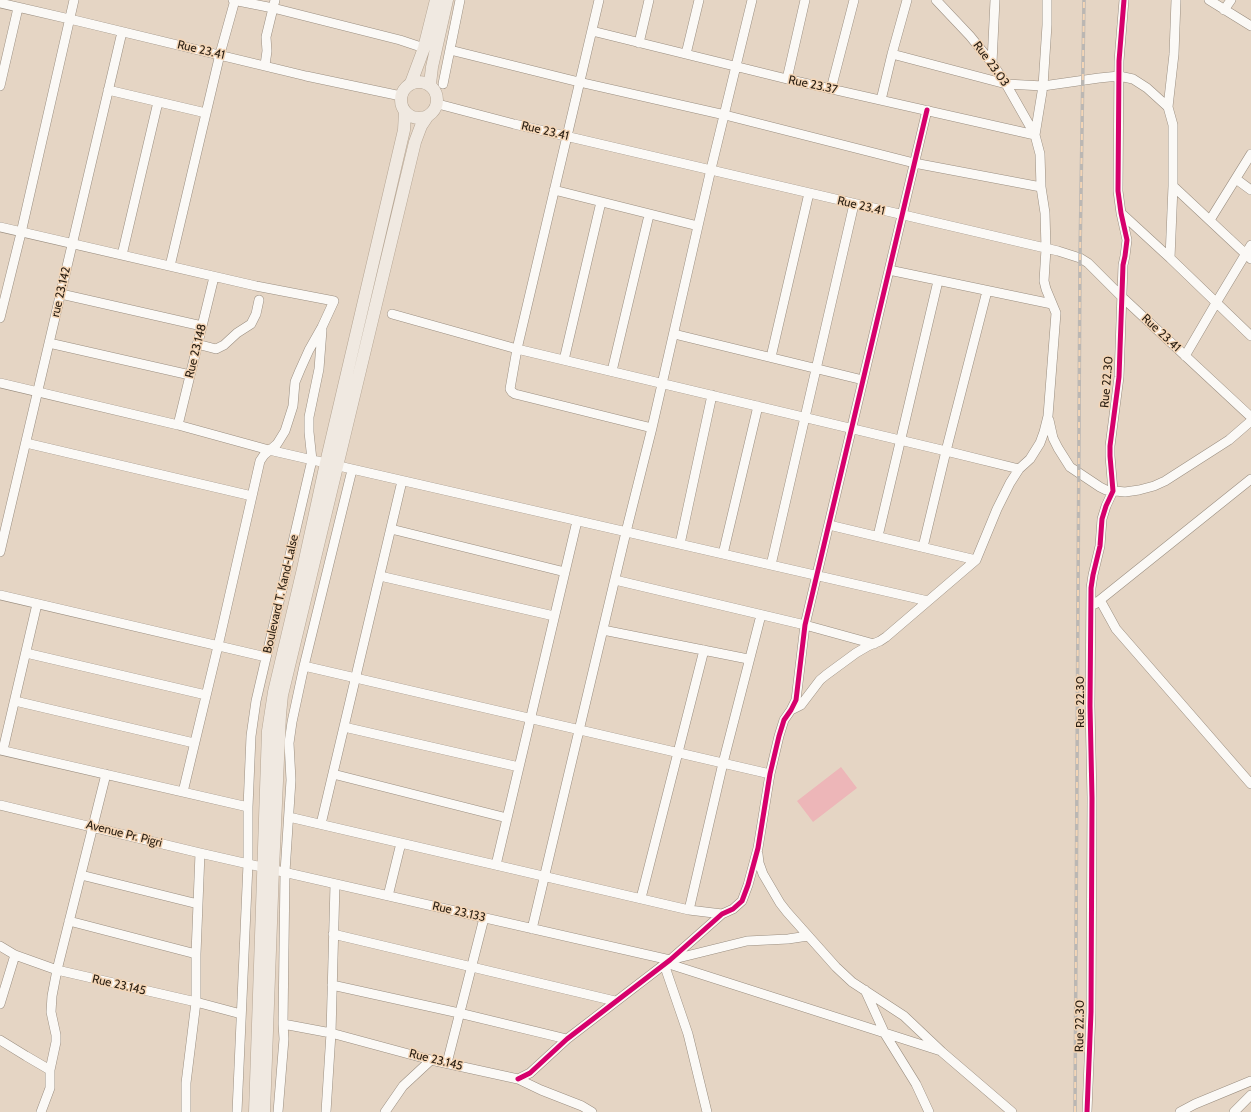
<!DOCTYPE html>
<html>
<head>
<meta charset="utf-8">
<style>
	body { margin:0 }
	canvas { display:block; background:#e5d5c4 }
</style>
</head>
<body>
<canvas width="1251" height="1112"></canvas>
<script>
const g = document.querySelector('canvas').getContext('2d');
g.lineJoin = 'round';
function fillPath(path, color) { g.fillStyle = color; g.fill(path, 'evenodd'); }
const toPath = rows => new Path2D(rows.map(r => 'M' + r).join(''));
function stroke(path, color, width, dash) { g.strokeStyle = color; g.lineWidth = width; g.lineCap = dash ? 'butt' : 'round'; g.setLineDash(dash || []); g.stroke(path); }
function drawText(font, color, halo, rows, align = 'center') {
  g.font = font + ' Cabin,sans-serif'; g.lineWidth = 3; g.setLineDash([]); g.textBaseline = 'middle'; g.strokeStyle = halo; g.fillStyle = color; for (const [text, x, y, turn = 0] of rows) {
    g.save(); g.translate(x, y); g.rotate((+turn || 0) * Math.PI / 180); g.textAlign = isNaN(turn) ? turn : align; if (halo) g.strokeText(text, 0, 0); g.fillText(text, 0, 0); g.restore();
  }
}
fillPath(toPath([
	[841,767,857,788,813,822,797,801]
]), '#edb6b8');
const minor = toPath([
	[233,0,273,8,400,40,424,48],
	[599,0,517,349,510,389,512,392,515,394,652,428],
	[936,0,970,36,992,63,1006,84,1035,135],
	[1209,0,1251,26],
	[0,3,78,21,306,76,401,96],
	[1224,10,1231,0],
	[592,31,787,79,1035,135],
	[639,43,649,0],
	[450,50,579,82,725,115,914,163,1041,187],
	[686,54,699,0],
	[892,54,1006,84,1043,86,1099,78,1119,76,1133,79,1147,88,1168,107],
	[992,63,995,0],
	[265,65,267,51,266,37,275,0],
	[787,79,805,0],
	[443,84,460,0],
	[0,86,18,8],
	[831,89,854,0],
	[108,90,206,113],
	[881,100,892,54,907,0],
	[438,104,514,124,1058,251,1080,258,1088,263,1122,297,1251,417],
	[1236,179,1251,190],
	[1173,186,1251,259],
	[554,190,698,226],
	[1121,213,1170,258,1251,336],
	[1210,220,1251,154],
	[0,227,256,286,334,301,322,327,309,350,300,370,295,382,293,406,285,431,277,444,264,455,260,461,218,646,183,792],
	[122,255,158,102],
	[1170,258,1173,186,1173,125,1168,107,1174,54,1176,0],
	[170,266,220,54,235,0],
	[889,270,1052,304],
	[61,294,202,326],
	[392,314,517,349,946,451,1019,469],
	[0,318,21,233,74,0],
	[674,334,863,380],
	[49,343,190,375],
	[197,344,216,349,224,345,237,333,251,324,256,314,259,300],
	[1185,356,1216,303,1251,245],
	[771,357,809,193],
	[564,360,601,202],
	[612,371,649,215],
	[0,383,178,425,269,450,928,601],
	[1049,420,1053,438,1058,448,1070,467,1100,487,1106,490,1125,492,1139,490,1154,486,1165,481,1229,440,1251,421],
	[178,425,214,277],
	[26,443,252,496],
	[829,525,976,560],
	[391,529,565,572],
	[878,536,938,281],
	[680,544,712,395],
	[923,547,946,451,987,291],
	[0,552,122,32],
	[723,554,758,406],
	[771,565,854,204],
	[380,576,554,616],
	[615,580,805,625,874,644],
	[0,595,266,657],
	[1100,600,1116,629,1251,784],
	[1095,604,1251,479],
	[603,630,748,659],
	[26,653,206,695],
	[304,666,770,774],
	[15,701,194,743],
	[791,710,801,705,820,680,826,675,856,653,868,646,880,641,886,637,976,560,997,509,1010,483,1019,469,1030,459,1040,443,1044,432,1048,416,1056,313,1046,289,1044,281,1046,249,1045,213,1041,187,1040,154,1035,135,1043,86,1047,25,1047,0],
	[344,727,519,767],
	[0,750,248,807],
	[3,750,37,604],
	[333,774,507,818],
	[0,805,200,853,670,960,747,941,788,939,808,936],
	[289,817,689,910,722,914],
	[321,824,402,481],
	[758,854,759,863,763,874,780,903,787,912,836,967,852,982,904,1016,942,1052,1012,1112],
	[496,865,577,521],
	[81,875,198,904],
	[388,896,401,843],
	[641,898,704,650],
	[689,910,723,763,761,615],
	[69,921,196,954],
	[532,929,626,532,652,428,711,169,752,0],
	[333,934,615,1001],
	[0,946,15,955,57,970,196,1002,241,1014],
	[666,963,941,1051],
	[664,964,688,1034,707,1112],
	[332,985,459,1013,567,1039],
	[865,990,885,1034,916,1084,929,1112],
	[0,1004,15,955],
	[283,1024,331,1033,431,1060,518,1079,541,1090,582,1106,592,1112],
	[0,1040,26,1056,50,1070,56,1042,56,1035,51,1012,52,996,57,970,106,774],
	[447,1063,484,918],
	[518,1079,530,1073,567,1039,670,960,722,914,733,909,742,901,748,885,758,848,770,774,779,736,784,720,791,710,796,700,805,625,927,110],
	[41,1112,50,1088,50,1070],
	[186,1112,186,1083,196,1002,196,954,200,853],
	[237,1112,248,864,248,807,251,736,256,701,312,460,309,432,309,417,319,369,322,330],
	[278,1112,284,1039,283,1024,285,872,291,780,289,743,292,722,304,666,352,470],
	[326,1112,331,1033,335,884],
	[385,1112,403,1086,431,1060],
	[1087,1112,1091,1012,1092,798,1090,706,1091,588,1093,575,1100,546,1102,519,1106,506,1113,491,1110,456,1110,446,1119,377,1123,265,1125,256,1127,240,1121,213,1118,191,1119,61,1124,0],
	[1180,1112,1195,1104,1251,1081],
	[1234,1112,1251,1095]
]);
const major = toPath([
	'401 100a18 18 0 1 1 36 0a18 18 0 1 1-36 0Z',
	[411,83,424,48,436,0],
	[430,84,432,67,447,0],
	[255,1112,268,731,274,692,303,569,326,463,404,130,405,112],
	[264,1112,273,869,280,715,282,695,415,142,421,126,427,117]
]);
stroke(minor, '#9a8e80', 10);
stroke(major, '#b5a593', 13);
stroke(minor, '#fbf9f6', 9);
stroke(major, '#f0e9e1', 12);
const rail = toPath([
	[1075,1112,1080,258,1084,0]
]);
stroke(rail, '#bbb7b3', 3.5);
stroke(rail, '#f3d5b6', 2, [6]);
stroke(toPath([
	[518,1079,530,1073,567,1039,670,960,722,914,733,909,742,901,748,885,758,848,770,774,779,736,784,720,791,710,796,700,805,625,927,110],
	[1087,1112,1091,1012,1092,798,1090,706,1091,588,1093,575,1100,546,1102,519,1106,506,1113,491,1110,456,1110,446,1119,377,1123,265,1125,256,1127,240,1121,213,1118,191,1119,61,1124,0]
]), '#d6006c', 5);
drawText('12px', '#291e12', '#f3d5b6', [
	["Rue 23.41",201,50,13],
	["Rue 23.03",991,64,54],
	["Rue 23.37",813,85,12],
	["Rue 23.41",545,131,13],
	["Rue 23.41",861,206,13],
	["rue 23.142",61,292,-77],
	["Rue 23.41",1161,333,43],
	["Rue 23.148",196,351,-76],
	["Rue 22.30",1107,382,-85],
	["Boulevard T. Kand-Lalse",281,594,-77],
	["Rue 22.30",1080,702,-90],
	["Avenue Pr. Pigri",124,834,14],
	["Rue 23.133",459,912,13],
	["Rue 23.145",119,985,13],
	["Rue 22.30",1080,1026,-89],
	["Rue 23.145",436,1060,14]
]);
</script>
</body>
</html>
